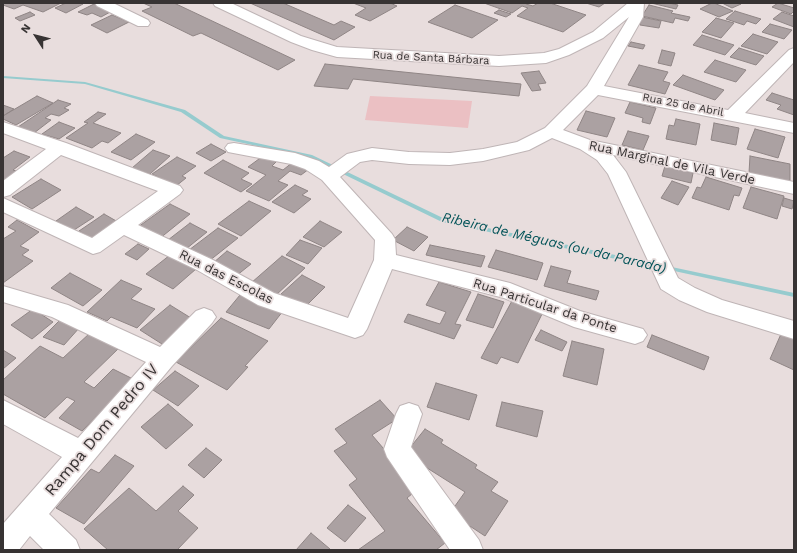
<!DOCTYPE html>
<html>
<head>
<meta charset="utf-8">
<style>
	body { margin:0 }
	#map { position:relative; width:797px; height:553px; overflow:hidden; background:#e8dddd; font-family:"Work Sans",sans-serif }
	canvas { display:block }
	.frame { position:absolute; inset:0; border:4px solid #373333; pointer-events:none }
	.north { position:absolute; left:16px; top:16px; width:40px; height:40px; -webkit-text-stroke:3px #e8dddd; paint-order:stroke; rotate:306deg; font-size:11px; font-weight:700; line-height:16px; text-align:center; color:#373333 }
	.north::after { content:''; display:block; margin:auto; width:14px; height:18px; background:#373333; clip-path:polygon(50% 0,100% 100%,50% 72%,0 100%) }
</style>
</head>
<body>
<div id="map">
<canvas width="797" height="553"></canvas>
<div class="frame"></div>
<div class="north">N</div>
</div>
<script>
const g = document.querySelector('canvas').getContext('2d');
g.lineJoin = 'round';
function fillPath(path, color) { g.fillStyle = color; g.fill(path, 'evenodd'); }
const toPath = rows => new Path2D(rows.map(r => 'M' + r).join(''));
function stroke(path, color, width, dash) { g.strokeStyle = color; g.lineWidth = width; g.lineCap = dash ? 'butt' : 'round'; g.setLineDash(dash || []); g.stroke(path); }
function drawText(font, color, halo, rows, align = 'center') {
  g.font = font + ' "Work Sans",sans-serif'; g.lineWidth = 3.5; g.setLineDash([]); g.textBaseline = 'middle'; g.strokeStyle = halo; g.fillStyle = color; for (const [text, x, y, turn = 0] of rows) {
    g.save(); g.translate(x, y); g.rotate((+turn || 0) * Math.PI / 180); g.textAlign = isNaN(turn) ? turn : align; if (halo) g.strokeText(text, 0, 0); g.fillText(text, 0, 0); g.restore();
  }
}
fillPath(toPath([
	[370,96,472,101,468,128,365,120]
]), '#ebc0c3');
fillPath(toPath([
	[3,76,85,82,185,110,224,136,312,155,445,219,658,264,661,266,658,268,442,222,308,157,220,138,181,112,85,84,3,78,3,76],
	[667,266,794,293,794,297,665,269,664,268,667,266]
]), '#96cbce');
const building = toPath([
	[3,3,61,3,43,12,23,5,14,9,3,5,3,3],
	[66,3,80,3,83,4,66,13,55,8,66,3],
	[143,3,174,3,295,60,278,70,201,33,193,36,142,11,152,7,143,3],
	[250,3,283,3,334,25,341,21,355,27,334,40,250,3],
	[353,3,390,3,397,6,370,21,355,15,366,8,353,3],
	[484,3,527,3,526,4,533,6,538,3,550,3,586,15,563,32,517,16,528,8,522,6,512,13,484,3],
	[586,3,605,3,599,7,586,3],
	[651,3,669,3,678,5,676,9,651,3],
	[712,3,714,3,733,11,719,17,700,9,712,3],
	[722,3,737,3,741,4,732,8,722,3],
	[778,3,794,8,794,11,791,14,772,7,778,3],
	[94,4,112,11,101,17,92,13,87,15,78,12,94,4],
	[455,5,498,20,472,38,428,22,455,5],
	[649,5,673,11,671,13,690,17,688,21,675,18,673,23,642,16,649,5],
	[499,10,511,14,506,17,494,13,499,10],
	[735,11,761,19,756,24,747,21,744,25,726,19,735,11],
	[30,12,35,15,20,21,15,18,30,12],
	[782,12,794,16,794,27,773,19,782,12],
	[112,15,129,22,107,33,91,25,112,15],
	[642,17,661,21,659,28,640,25,642,17],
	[716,18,734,23,721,38,702,32,716,18],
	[770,24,792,30,784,39,762,32,770,24],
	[753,34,778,42,767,54,741,46,753,34],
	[702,35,734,45,725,55,693,45,702,35],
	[631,42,645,45,643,49,628,46,631,42],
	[739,48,764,56,756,65,730,57,739,48],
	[662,50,675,53,671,66,658,63,662,50],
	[715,60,746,70,736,82,704,72,715,60],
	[325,64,521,84,519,96,353,79,348,89,314,86,325,64],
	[639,65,668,72,663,81,670,83,665,94,628,85,639,65],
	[539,71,546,83,538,84,541,90,532,91,521,73,539,71],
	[683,75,724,90,715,100,673,85,683,75],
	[772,93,794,100,794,115,777,109,781,105,766,100,772,93],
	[37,96,53,103,16,125,3,119,3,116,37,96],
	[58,100,71,104,64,108,69,110,59,116,51,114,45,118,51,120,34,133,18,127,58,100],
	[630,102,656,108,650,124,642,122,643,118,625,113,630,102],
	[3,105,14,109,3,116,3,105],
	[586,111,615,118,607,137,577,130,586,111],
	[98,112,106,114,93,123,121,133,108,143,102,141,92,148,66,138,88,123,84,122,98,112],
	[676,119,700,124,696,145,666,139,669,125,674,126,676,119],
	[59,122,75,128,59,139,42,134,59,122],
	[714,123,739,128,736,145,711,140,714,123],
	[755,129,785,137,778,158,747,149,755,129],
	[628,131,649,136,643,150,622,145,628,131],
	[136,134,155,142,131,160,111,152,136,134],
	[211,144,226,152,211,161,196,153,211,144],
	[153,150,170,156,150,174,132,168,153,150],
	[14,151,30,157,13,170,19,172,3,183,3,158,14,151],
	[263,156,276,162,272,166,283,170,293,162,309,169,301,175,290,171,278,181,288,185,269,201,246,191,266,175,248,167,263,156],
	[750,156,790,164,790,181,749,173,750,156],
	[177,157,196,166,182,176,186,178,176,186,152,174,177,157],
	[223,160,249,173,241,179,252,184,241,192,204,173,223,160],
	[665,166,693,173,691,183,662,176,665,166],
	[706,177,742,188,739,196,734,195,729,210,692,198,697,187,701,188,706,177],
	[41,179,61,190,32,209,12,197,41,179],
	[672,181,689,187,678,205,661,198,672,181],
	[295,185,308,191,302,195,311,199,294,213,272,202,295,185],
	[751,187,784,196,777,219,743,208,751,187],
	[784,198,794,201,792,209,782,206,784,198],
	[249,201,271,211,241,236,218,224,249,201],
	[170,204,190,214,159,239,138,227,170,204],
	[76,207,94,217,74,230,56,221,76,207],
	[104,214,118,222,94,239,79,231,104,214],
	[17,220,39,232,20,246,29,250,22,255,33,261,3,283,3,239,16,231,8,227,17,220],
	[320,221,342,232,324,247,303,237,320,221],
	[190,223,207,232,186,249,168,240,190,223],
	[407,227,428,237,414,251,393,240,407,227],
	[218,228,238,238,209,261,189,250,218,228],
	[300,240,322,248,308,264,286,255,300,240],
	[138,244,149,249,137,260,125,254,138,244],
	[430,245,485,256,481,267,426,255,430,245],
	[496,250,543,263,537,280,488,267,496,250],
	[227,251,251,264,236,276,213,263,227,251],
	[170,255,196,269,173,289,146,274,170,255],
	[282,256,305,268,275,296,251,283,282,256],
	[551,266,571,271,567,283,599,291,596,300,544,286,551,266],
	[70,273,102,290,83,306,51,288,70,273],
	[302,275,325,287,305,307,281,294,302,275],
	[121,280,142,289,131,299,155,309,137,328,111,317,107,321,87,312,121,280],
	[439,282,471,292,455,324,461,325,454,339,404,322,408,314,440,324,446,312,426,305,439,282],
	[478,294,504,302,493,328,466,320,478,294],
	[240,295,283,311,269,329,226,312,240,295],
	[513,299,544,310,518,363,501,357,497,364,481,358,513,299],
	[170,305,191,318,162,344,140,330,170,305],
	[33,309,53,322,32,339,11,325,33,309],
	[221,318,268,341,245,366,248,367,227,390,176,362,221,318],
	[60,320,80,327,64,345,43,337,60,320],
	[541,330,567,342,562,351,535,340,541,330],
	[90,333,119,348,84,382,94,388,113,369,133,379,82,431,59,418,75,401,67,397,45,418,3,394,3,380,40,346,63,358,90,333],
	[781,334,794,339,794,370,770,359,781,334],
	[652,335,709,357,704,370,647,347,652,335],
	[572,341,604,349,597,385,563,376,572,341],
	[3,350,16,358,3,369,3,350],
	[175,371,199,386,178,406,153,390,175,371],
	[436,383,477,395,469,420,427,407,436,383],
	[380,400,397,419,372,435,418,489,407,498,445,543,436,550,358,550,385,531,349,485,357,479,334,451,347,443,335,429,380,400],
	[502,402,543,411,537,437,496,426,502,402],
	[168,404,193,425,166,449,141,427,168,404],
	[425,429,443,440,441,443,477,465,475,468,498,482,491,491,508,501,485,536,450,513,465,492,405,454,425,429],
	[206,448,222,460,204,478,188,465,206,448],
	[115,455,134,466,84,524,56,508,91,469,99,473,115,455],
	[183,486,194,495,178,511,198,528,177,550,108,550,84,529,129,488,156,511,183,486],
	[348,505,366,518,345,542,327,528,348,505],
	[311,533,330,549,329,550,296,550,311,533]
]);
fillPath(building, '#aba1a2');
stroke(building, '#8f8585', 1);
const minor = toPath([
	[95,3,113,3,148,20,150,23,148,26,138,26,97,6,95,3],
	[213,3,231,3,301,36,337,47,499,56,544,53,559,49,593,32,628,3,644,3,643,17,604,86,728,110,789,50,794,48,794,62,745,113,794,123,794,133,598,95,563,130,590,140,794,182,794,194,613,155,626,172,678,278,695,288,722,300,794,321,794,339,707,312,679,300,661,289,608,174,597,160,580,149,552,138,529,150,483,161,450,165,409,164,372,160,360,162,340,177,392,234,395,239,396,255,510,283,580,311,643,329,647,335,643,341,635,344,574,327,504,298,392,269,367,329,363,335,355,338,258,305,197,270,124,235,100,252,93,254,3,212,3,198,92,238,158,191,61,155,10,195,3,197,3,181,46,149,3,133,3,122,66,143,180,186,183,190,180,194,138,225,213,260,274,293,348,318,374,260,375,240,322,180,305,169,291,164,228,152,225,148,228,144,234,143,295,153,319,161,329,167,347,154,372,148,409,152,450,153,483,149,517,142,545,128,587,86,629,17,603,38,569,55,546,63,499,66,337,57,312,50,291,42,215,6,213,3],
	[3,286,68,305,160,347,196,311,204,308,212,311,216,317,212,323,172,366,49,514,76,540,80,550,44,550,30,536,19,550,3,550,3,524,62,457,3,424,3,400,78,438,146,362,52,317,3,302,3,286],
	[409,403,418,406,422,414,411,447,479,540,483,550,450,550,387,457,384,449,396,414,400,406,409,403]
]);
stroke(minor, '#bfb5b6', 2);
fillPath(minor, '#fff');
drawText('11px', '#373333', '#e8dddd', [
	["Rua de Santa Bárbara",431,58,3],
	["Rua 25 de Abril",683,105,11]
]);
drawText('13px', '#373333', '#e8dddd', [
	["Rua Marginal de Vila Verde",672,163,12],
	["Rua das Escolas",226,277,27],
	["Rua Particular da Ponte",545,306,18]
]);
drawText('italic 14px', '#045459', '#e8dddd', [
	["Ribeira de Méguas (ou da Parada)",554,243,13]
]);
drawText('16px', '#373333', '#e8dddd', [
	["Rampa Dom Pedro IV",102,430,-50]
]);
</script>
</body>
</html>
